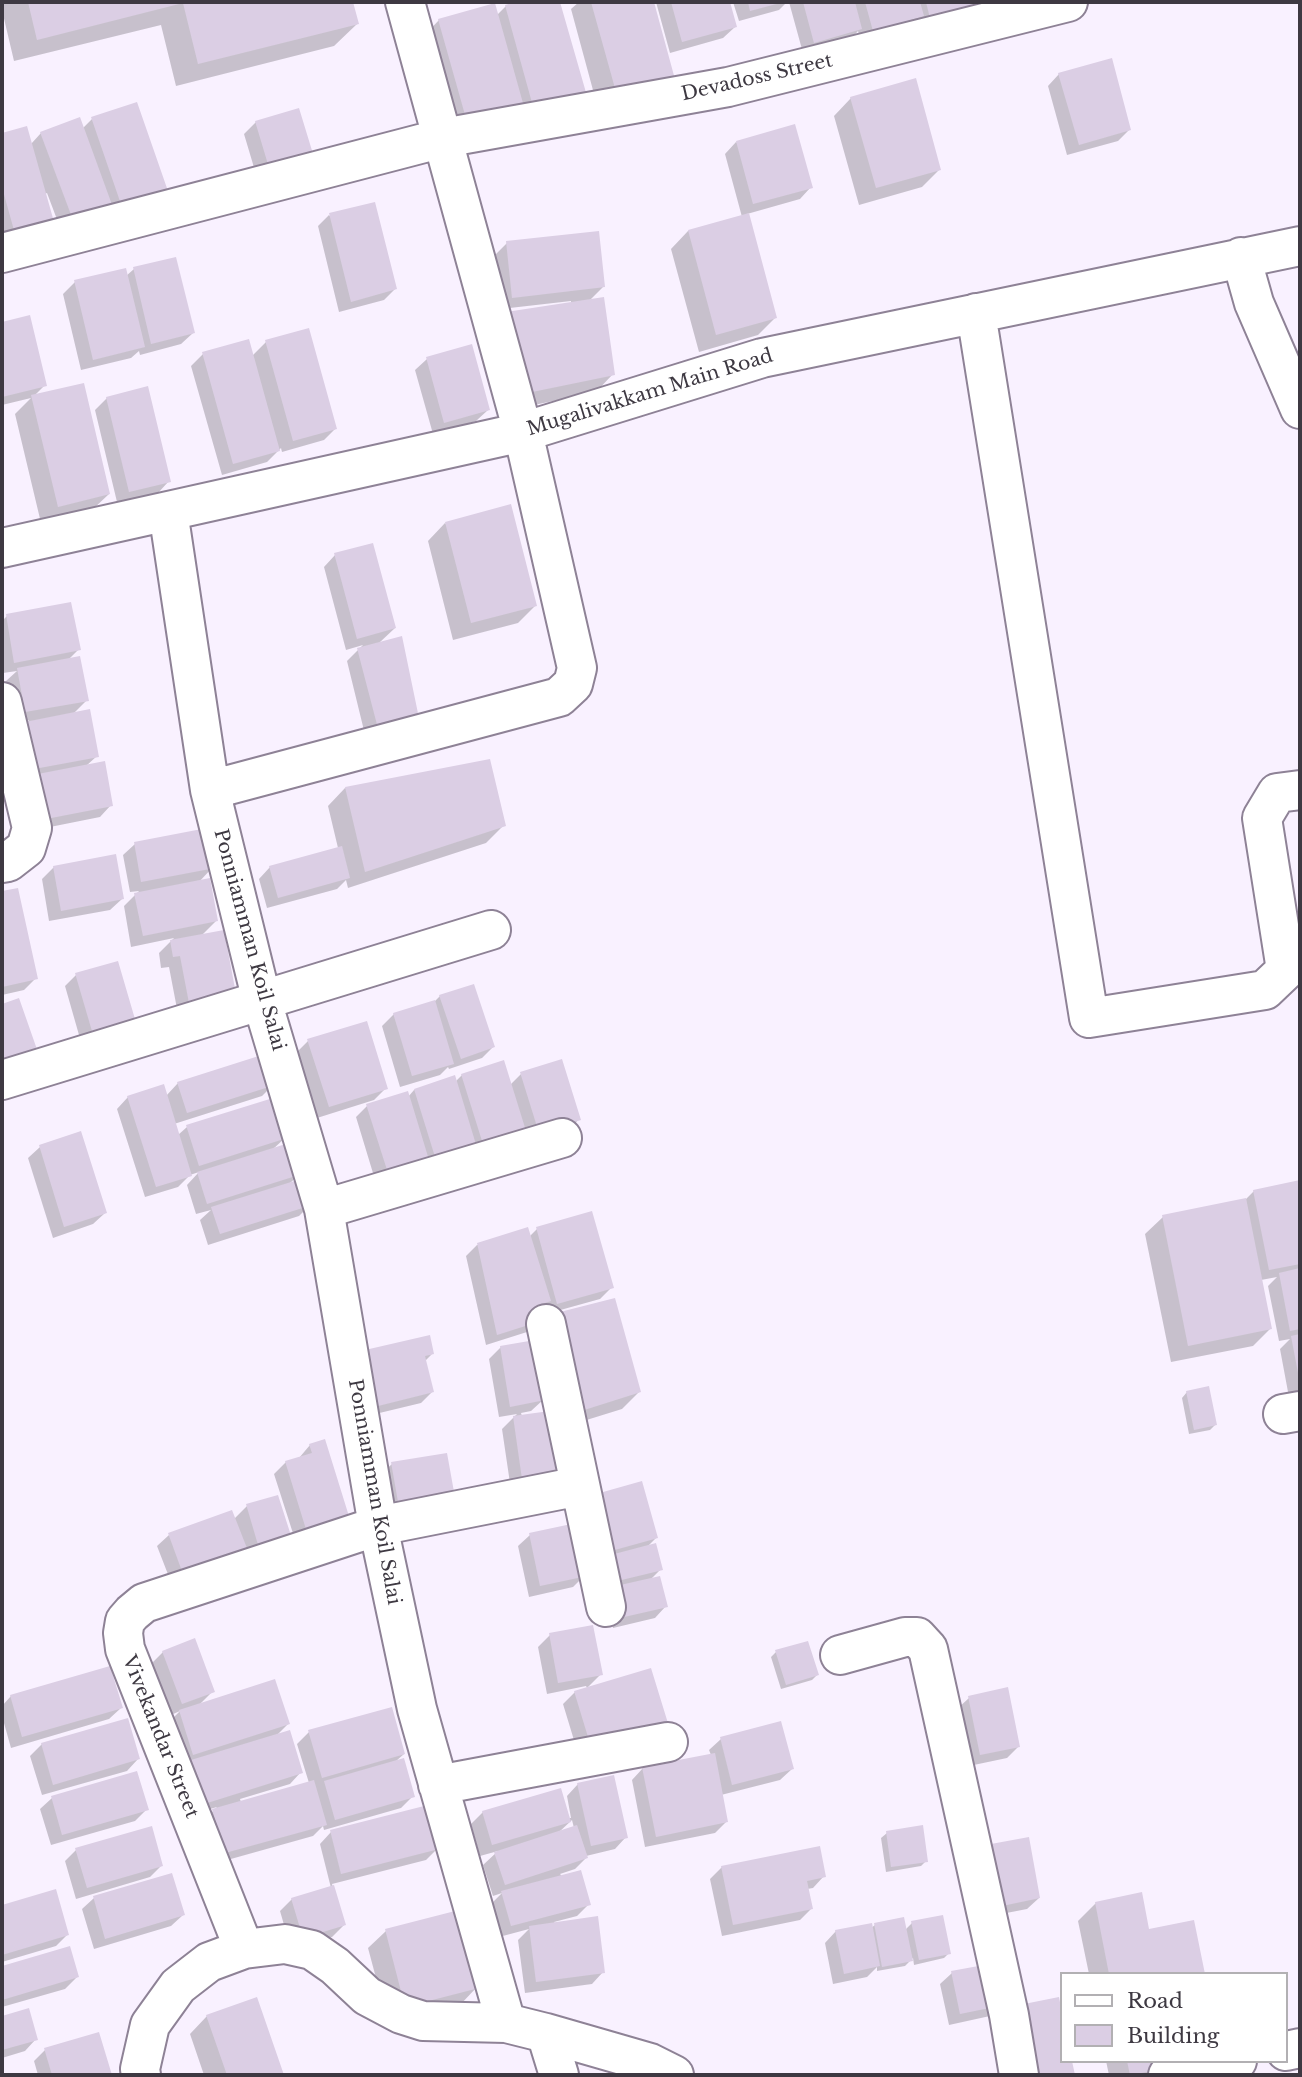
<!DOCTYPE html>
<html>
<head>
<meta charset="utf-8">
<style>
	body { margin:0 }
	#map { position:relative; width:1302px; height:2077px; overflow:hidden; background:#f9f1ff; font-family:"Libre Baskerville",serif }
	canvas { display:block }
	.frame { position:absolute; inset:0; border:4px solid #3e3942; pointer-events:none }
	.legend { position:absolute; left:1060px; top:1972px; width:228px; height:91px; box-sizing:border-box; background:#fff; border:2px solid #b2b0b3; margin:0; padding:9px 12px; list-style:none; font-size:21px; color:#3e3942 }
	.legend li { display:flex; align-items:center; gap:14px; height:35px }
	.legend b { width:35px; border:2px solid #b2b0b3 }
</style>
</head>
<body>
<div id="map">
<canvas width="1302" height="2077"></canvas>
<div class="frame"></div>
<ul class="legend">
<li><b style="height:9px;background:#fff"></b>Road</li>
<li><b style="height:19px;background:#dbcee4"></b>Building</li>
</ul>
</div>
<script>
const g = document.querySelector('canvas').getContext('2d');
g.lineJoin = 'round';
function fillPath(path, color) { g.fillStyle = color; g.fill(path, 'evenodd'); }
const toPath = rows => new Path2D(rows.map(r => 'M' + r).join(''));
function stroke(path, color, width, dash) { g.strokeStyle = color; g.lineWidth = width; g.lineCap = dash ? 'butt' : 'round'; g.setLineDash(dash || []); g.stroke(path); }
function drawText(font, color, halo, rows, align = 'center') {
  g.font = font + ' "Libre Baskerville",serif'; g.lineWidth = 7; g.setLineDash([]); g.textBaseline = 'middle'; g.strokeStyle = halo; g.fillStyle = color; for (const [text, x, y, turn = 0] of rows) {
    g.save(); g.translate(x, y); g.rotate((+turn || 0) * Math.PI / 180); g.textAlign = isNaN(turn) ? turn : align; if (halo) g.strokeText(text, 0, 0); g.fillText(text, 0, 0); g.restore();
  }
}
fillPath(toPath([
	[2,2,351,2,357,24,334,46,176,86,161,25,14,61,2,10],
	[522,2,559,2,585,95,452,146,422,38,439,20,497,15,506,6],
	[579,2,652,2,674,83,600,116,571,9],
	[656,2,728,2,735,27,723,38,670,53],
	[733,2,787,2,779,10,739,21],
	[789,2,989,2,991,9,861,41,858,31,849,41,803,53],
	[1059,74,1129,130,1118,141,1067,155,1048,86],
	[851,98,939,170,922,187,859,205,834,116],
	[298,110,261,191,244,134,256,122],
	[92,119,167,194,64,238,47,193,45,194,54,229,2,238,2,135,26,128,31,144,41,133,82,129],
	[736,142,811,187,800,199,747,214,775,318,758,335,699,352,671,249,688,231,742,217,725,154],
	[329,215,395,289,384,300,339,312,318,226],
	[507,243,603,287,589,301,613,374,596,392,515,409,571,304,571,301,501,309,495,255],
	[134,269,193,333,181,344,140,355,139,351,131,358,81,370,63,294,75,282,126,276],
	[29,317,45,385,34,396,109,494,91,511,41,523,15,414,31,398,2,405,2,324],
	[266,342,335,429,324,440,282,452,281,448,267,462,222,475,191,366,203,354,252,356],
	[427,359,488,410,476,421,433,434,415,370],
	[107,398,169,481,158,493,117,502,95,410],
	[445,523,535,606,518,623,453,640,428,541],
	[335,555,395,628,378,644,419,723,368,747,347,661,363,645,346,650,324,567],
	[7,616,79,649,68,660,87,700,73,714,97,756,86,766,111,805,100,817,35,830,15,735,29,720,14,723,6,681,17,671,3,673,2,666,2,621],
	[345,788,504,825,486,843,348,888,346,880,337,889,267,908,259,879,270,867,338,848,328,806],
	[135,844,213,867,198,883,216,921,201,936,234,994,178,1014,169,967,161,968,159,953,174,938,131,947,124,906,139,891,130,892,123,855],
	[54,867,122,899,110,910,49,921,42,879],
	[17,890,36,978,24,990,2,995,2,893],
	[76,975,135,1025,83,1049,65,986],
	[440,996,493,1047,482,1058,449,1069,448,1067,440,1075,400,1087,382,1026,394,1014,434,1002],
	[308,1041,386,1088,374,1100,317,1118,296,1053],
	[521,1074,579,1119,568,1131,376,1183,356,1117,367,1106,408,1097,414,1090,455,1082,462,1075,510,1085],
	[178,1083,273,1085,262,1096,174,1124,178,1135,187,1127,285,1138,272,1150,300,1174,289,1184,310,1205,299,1216,208,1245,200,1220,211,1210,196,1214,187,1185,199,1172,190,1175,178,1187,145,1197,117,1109,128,1097,166,1096],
	[40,1147,105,1213,93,1224,53,1238,28,1158],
	[1300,1182,1300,1406,1291,1408,1280,1349,1290,1339,1279,1341,1268,1286,1277,1277,1261,1280,1270,1329,1253,1346,1171,1362,1145,1234,1163,1217,1245,1200,1254,1191],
	[537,1229,612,1287,600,1299,546,1314,527,1332,486,1345,466,1256,477,1245,529,1237],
	[614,1300,639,1392,622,1409,564,1427],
	[501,1347,543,1400,531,1411,521,1413,522,1416,564,1472,511,1490,502,1429,517,1414,499,1417,489,1359],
	[432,1354,425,1361,432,1392,421,1403,367,1416,355,1363],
	[1187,1392,1216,1424,1210,1430,1189,1434,1182,1398],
	[310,1445,350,1525,298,1549,274,1474,286,1462,299,1458],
	[445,1455,388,1524,380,1475,392,1464],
	[597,1495,656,1538,646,1548,661,1569,650,1580,666,1606,655,1618,613,1628,606,1599],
	[247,1506,292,1544,176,1595,157,1546,169,1535,234,1519],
	[530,1535,585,1575,573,1587,529,1597,518,1546],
	[550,1635,601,1674,587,1688,586,1686,547,1694,538,1647],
	[163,1652,213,1691,199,1705,288,1724,276,1736,301,1772,290,1784,240,1799,241,1802,309,1783,297,1744,309,1732,404,1754,395,1762,413,1796,401,1808,324,1830,323,1826,313,1836,213,1864,202,1822,217,1807,193,1814,181,1773,192,1762,182,1765,168,1723,180,1711,171,1715,151,1664],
	[776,1652,817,1675,812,1680,781,1689,771,1657],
	[649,1670,580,1760,563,1704,575,1692],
	[11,1696,121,1708,109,1719,11,1748,2,1716,2,1706],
	[969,1698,1018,1747,1007,1758,969,1766,957,1709],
	[721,1739,792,1769,780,1780,721,1795,727,1821,715,1833,645,1847,632,1780,643,1768,711,1755,709,1750],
	[42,1744,138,1759,127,1771,42,1795,30,1756],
	[578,1784,626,1837,615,1849,586,1856,586,1858,575,1869,560,1874,589,1904,577,1916,554,1922,603,1972,592,1984,525,1993,518,1940,529,1929,499,1937,491,1904,502,1893,493,1896,483,1865,498,1851,480,1856,471,1824,483,1812,571,1818,567,1796],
	[572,1820,574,1828,558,1833],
	[52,1798,147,1809,135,1821,51,1845,40,1809],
	[331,1832,437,1849,426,1860,332,1884,344,1925,332,1937,291,1949,280,1911,292,1899,331,1888,320,1844],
	[887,1833,926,1861,921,1866,886,1872,881,1838],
	[991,1846,1039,1898,1027,1909,991,1916,980,1858],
	[76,1850,161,1866,150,1877,76,1899,65,1861],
	[722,1867,824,1876,813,1888,807,1889,811,1909,800,1920,722,1936,710,1879],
	[55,1891,67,1935,56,1946,2,1962,2,1906],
	[94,1898,183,1915,171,1926,94,1949,82,1909],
	[1096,1903,1148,1931,1203,1974,1089,1974,1078,1921],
	[912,1923,949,1953,944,1958,914,1965,913,1958,905,1966,877,1971,877,1967,867,1977,833,1984,825,1943,836,1931,871,1928,875,1925,905,1930],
	[386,1931,477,1987,460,2005,388,2023,368,1948],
	[68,1948,77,1977,65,1989,2,2007,2,1967],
	[994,1965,990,2016,949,2025,940,1984,952,1973],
	[256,2000,283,2075,204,2075,190,2034,207,2016],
	[28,2010,36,2039,25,2051,2,2058,2,2018],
	[98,2034,110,2075,38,2075,34,2061,45,2050],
	[1106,2061,1216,2061,1200,2075,1109,2075]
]), '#0003');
fillPath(toPath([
	[28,2,353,2,359,24,198,64,183,3,37,40],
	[515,2,560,2,587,96,534,110,505,5],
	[591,2,654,2,676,83,618,99],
	[671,2,730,2,737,27,682,42],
	[748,2,779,2,780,3,750,11],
	[803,2,855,2,862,29,814,43],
	[865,2,920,2,924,16,873,31],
	[926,2,990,2,932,26],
	[495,3,526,114,469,129,438,19],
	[1112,58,1131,130,1079,145,1058,73],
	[916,78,941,170,876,188,850,97],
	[137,102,169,194,123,210,91,117],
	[299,108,317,167,273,181,255,121],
	[80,117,115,213,76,228,40,132],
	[795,124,813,188,753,204,736,141],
	[27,126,56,229,17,241,2,187,2,133],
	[375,202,397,289,351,302,329,213],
	[749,213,777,318,716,335,688,230],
	[599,231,605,287,512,298,506,241],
	[176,257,195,333,151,344,133,267],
	[126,268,145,347,93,360,74,280],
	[604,297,615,375,532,392,506,312],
	[30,315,47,386,2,397,2,322],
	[309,328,337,429,293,441,265,340],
	[249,339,280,451,233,464,202,352],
	[472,344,490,410,444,423,426,357],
	[84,383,110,494,58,507,31,395],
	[148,386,171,482,129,492,106,397],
	[511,504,537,606,471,623,445,522],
	[373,543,396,628,357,639,334,553],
	[71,602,81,650,14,663,6,614],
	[402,636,420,723,380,736,357,648],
	[80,656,89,701,25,712,17,668],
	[90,709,99,757,34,769,25,722],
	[490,759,506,826,365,872,345,787],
	[105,761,113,806,46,819,38,774],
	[207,828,215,868,141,882,134,842],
	[342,846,350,878,278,898,269,866],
	[116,854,124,899,61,911,53,866],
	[210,878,218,921,143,936,134,893],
	[18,888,38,979,2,987,2,891],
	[224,930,236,994,189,1003,180,956,173,957,170,940],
	[118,961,137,1026,94,1038,75,973],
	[474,984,495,1047,461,1059,439,995],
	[19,998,40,1058,2,1071,2,1004],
	[435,1000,454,1064,412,1076,393,1013],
	[367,1021,388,1089,329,1107,307,1039],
	[265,1054,275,1085,187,1113,177,1082],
	[562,1059,581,1120,539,1133,520,1072],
	[504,1060,526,1131,483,1144,461,1074],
	[455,1075,477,1148,436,1160,414,1089],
	[164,1084,192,1176,156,1187,127,1096],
	[408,1091,429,1160,388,1173,366,1104],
	[273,1098,287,1138,199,1166,186,1125],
	[81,1131,107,1213,64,1227,39,1145],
	[292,1142,302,1174,207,1204,197,1172],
	[304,1178,312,1205,220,1234,211,1207],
	[1300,1180,1300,1264,1269,1270,1253,1190],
	[1246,1198,1272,1329,1188,1346,1162,1215],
	[592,1211,614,1288,557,1304,536,1227],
	[528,1227,551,1301,536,1306,541,1321,497,1335,477,1243],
	[1300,1268,1300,1329,1290,1331,1279,1273],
	[615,1298,641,1392,581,1411,560,1312],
	[1300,1334,1300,1378,1299,1378,1291,1336],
	[430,1335,434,1354,425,1356,434,1392,378,1406,365,1350],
	[535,1340,545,1400,510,1407,500,1346],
	[1209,1386,1217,1425,1194,1430,1186,1391],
	[557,1410,566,1472,522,1479,513,1416],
	[325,1439,352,1526,309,1539,285,1461,312,1453,309,1444],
	[447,1453,456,1503,400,1513,391,1462],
	[642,1481,658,1538,611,1551,596,1494],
	[278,1495,294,1545,261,1555,246,1504],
	[232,1510,252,1561,187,1585,168,1533],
	[576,1523,587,1576,540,1586,529,1533],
	[656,1543,663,1570,609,1583,603,1557],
	[660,1576,668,1607,624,1617,616,1586],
	[593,1625,603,1675,558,1683,549,1633],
	[195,1638,215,1692,182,1704,162,1651],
	[808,1641,819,1675,786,1685,775,1650],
	[110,1666,123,1708,22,1737,10,1695],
	[651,1668,671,1733,592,1750,574,1691],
	[275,1679,290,1724,193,1755,179,1710],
	[1008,1687,1020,1747,980,1755,968,1696],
	[392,1707,405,1754,322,1778,308,1730],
	[128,1718,140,1759,53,1785,41,1743],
	[781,1721,794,1769,732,1785,720,1737],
	[290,1730,303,1773,204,1804,191,1760],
	[715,1753,728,1822,656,1837,642,1767],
	[404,1758,415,1797,335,1820,324,1781],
	[137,1771,149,1810,62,1835,51,1796],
	[614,1775,628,1838,591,1846,577,1783],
	[314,1780,327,1825,225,1853,212,1809],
	[561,1788,571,1822,492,1845,482,1811],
	[428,1805,439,1849,341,1874,330,1830],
	[577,1825,588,1858,505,1885,494,1852],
	[923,1825,928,1862,891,1867,886,1831],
	[152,1826,163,1866,87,1888,75,1848],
	[1029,1837,1040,1898,1002,1906,991,1844],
	[820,1846,826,1877,807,1881,813,1909,733,1925,721,1866],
	[581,1870,591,1905,511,1926,501,1891],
	[172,1873,185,1915,105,1939,93,1896],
	[334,1885,346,1925,303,1938,291,1898],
	[56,1889,69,1935,2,1955,2,1905],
	[1142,1892,1149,1929,1194,1920,1205,1974,1109,1974,1095,1902],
	[459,1910,479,1988,405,2007,385,1929],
	[943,1915,951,1954,919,1960,911,1921],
	[598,1916,605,1973,536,1982,529,1926],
	[904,1917,913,1961,882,1967,874,1923],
	[872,1923,880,1966,844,1974,835,1930],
	[70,1946,79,1977,2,2000,2,1966],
	[995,1963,1004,2005,960,2014,951,1971],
	[257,1997,284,2075,227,2075,206,2015],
	[1059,1997,1062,2013,1062,2061,1072,2061,1075,2075,1028,2075,1014,2006],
	[29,2008,38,2040,2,2050,2,2016],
	[99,2032,112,2075,52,2075,44,2048],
	[1127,2061,1198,2061,1198,2063,1130,2075]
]), '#dbcee4');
const minor = toPath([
	[2,253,443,138,728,87,1068,2],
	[1241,257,1254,303,1300,409],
	[976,313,1089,1018,1265,990,1286,970,1262,818,1277,793,1300,790],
	[2,548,523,432,762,358,1300,246],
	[2,702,32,828,26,848,8,862,2,863],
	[210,790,559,697,573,684,577,668,523,432,405,2],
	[2,1080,491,930],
	[324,1209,562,1138],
	[546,1324,606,1607],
	[1283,1414,1300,1411],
	[840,1655,905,1637,917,1637,928,1649,1009,2015,1019,2075],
	[438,1785,668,1742],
	[244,1949,125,1649,123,1633,125,1621,132,1613,144,1603,378,1526,580,1486],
	[506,2023,546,2033,650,2063,674,2075],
	[546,2033,559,2075],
	[1286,2051,1300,2048],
	[141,2075,140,2069,150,2025,178,1986,209,1962,244,1949,285,1944,312,1950,335,1966,367,1996,401,2014,423,2021,506,2023,417,1709,378,1526,324,1209,262,1001,210,790,168,511],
	[1168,2075,1237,2061]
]);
stroke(minor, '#8e8296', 42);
stroke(minor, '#fff', 38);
drawText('19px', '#3e3942', '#fff', [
	["Devadoss Street",757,78,-13],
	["Mugalivakkam Main Road",650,393,-17],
	["Ponniamman Koil Salai",249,940,75],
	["Ponniamman Koil Salai",374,1492,80],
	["Vivekandar Street",160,1737,68]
]);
</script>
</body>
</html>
